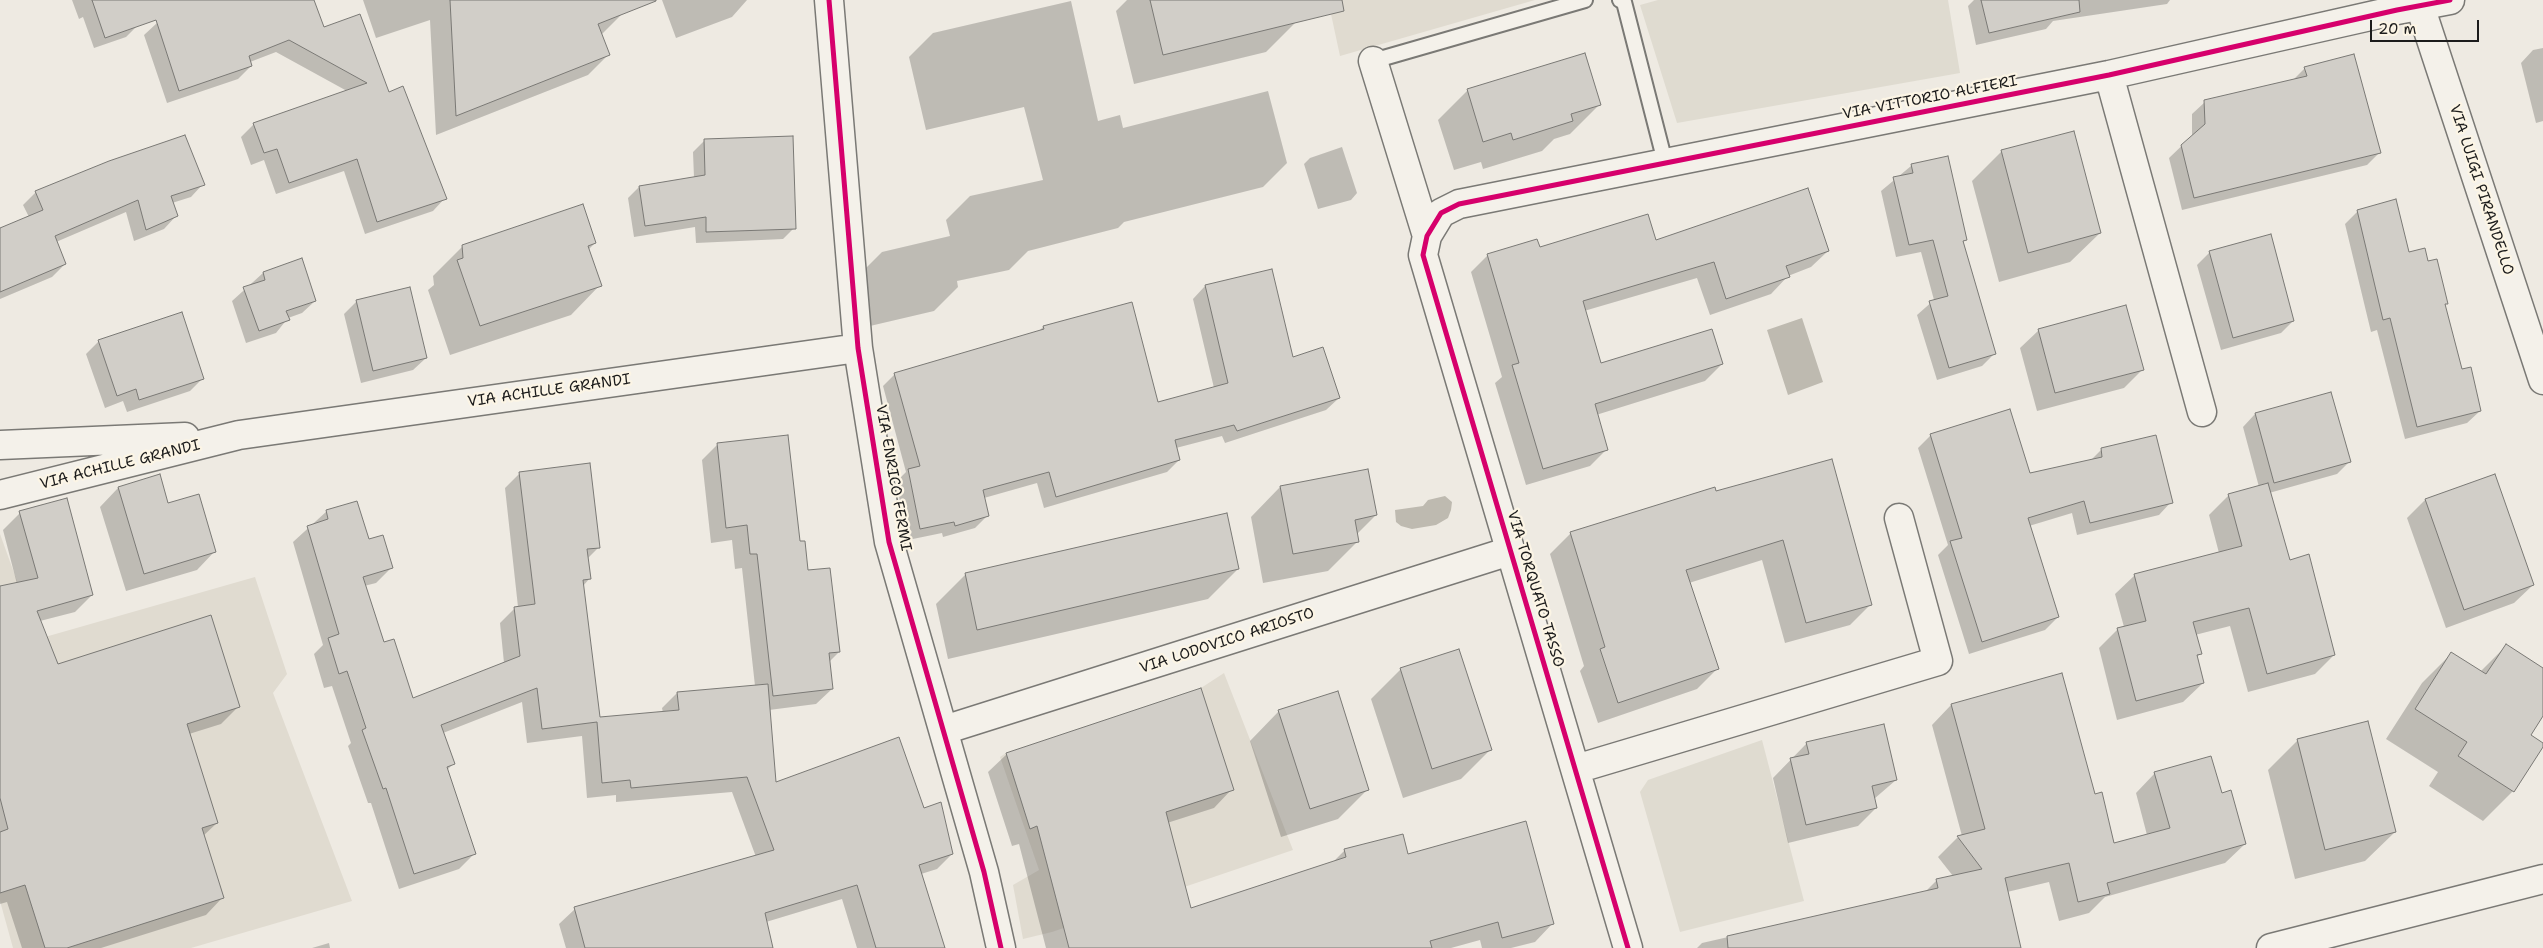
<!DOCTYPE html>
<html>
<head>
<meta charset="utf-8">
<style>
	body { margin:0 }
	#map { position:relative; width:2543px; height:948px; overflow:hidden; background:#eeeae2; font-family:"Shantell Sans",sans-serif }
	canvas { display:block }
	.scale { position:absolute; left:2370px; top:20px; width:109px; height:22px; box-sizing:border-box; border:2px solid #1c1c1c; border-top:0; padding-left:6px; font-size:15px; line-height:18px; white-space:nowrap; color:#1c1c1c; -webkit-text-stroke:4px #fcf5e5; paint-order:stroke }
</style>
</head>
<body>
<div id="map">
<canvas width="2543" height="948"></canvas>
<div class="scale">20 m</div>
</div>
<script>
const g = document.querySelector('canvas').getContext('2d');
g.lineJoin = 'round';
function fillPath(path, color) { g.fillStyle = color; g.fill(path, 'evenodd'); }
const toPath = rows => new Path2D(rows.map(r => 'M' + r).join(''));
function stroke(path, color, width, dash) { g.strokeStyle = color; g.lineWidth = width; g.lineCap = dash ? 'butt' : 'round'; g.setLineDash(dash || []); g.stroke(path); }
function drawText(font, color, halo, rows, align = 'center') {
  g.font = font + ' "Shantell Sans",sans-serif'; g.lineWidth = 4.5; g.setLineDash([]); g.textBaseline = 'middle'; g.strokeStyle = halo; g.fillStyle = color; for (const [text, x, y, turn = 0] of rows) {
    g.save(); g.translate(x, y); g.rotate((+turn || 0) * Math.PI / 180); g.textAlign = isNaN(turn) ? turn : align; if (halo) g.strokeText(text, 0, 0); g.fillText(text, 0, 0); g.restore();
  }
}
fillPath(toPath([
	[1328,0,1535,0,1340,56],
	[0,534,38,639,255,577,287,674,273,693,352,901,191,948,13,948,0,901,0,832,8,829,0,798],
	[1224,673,1293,850,1052,932,1023,939,1013,885,1039,870,1000,757,1006,753,1201,688]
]), '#e0dbd0');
fillPath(toPath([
	[1658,0,1948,0,1960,73,1677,123,1640,5],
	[1762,740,1804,901,1680,932,1640,792,1648,780]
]), '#dfdbd0');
fillPath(toPath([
	[1802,318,1823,382,1788,395,1767,330],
	[1445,496,1452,502,1451,510,1448,518,1436,525,1412,529,1401,526,1396,522,1395,510,1423,506,1428,500]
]), '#bebab0');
fillPath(toPath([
	[72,0,128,0,137,26,126,37,94,48,83,17,79,19],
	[222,0,313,0,323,29,388,94,445,198,433,211,365,234,344,171,276,194,264,160,251,165,241,137,254,124,347,91,276,52,250,62,251,66,238,79,167,103,144,35,157,23],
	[363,0,616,0,622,14,601,35,608,55,588,75,436,135,430,20,376,38],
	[662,0,747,0,732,17,676,38],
	[1127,0,1290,0,1296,22,1266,52,1134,84,1116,11],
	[1974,0,2170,0,2167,4,2053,21,2046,29,1976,45,1968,6],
	[1071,1,1098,121,1120,115,1123,128,1268,91,1287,163,1263,187,1124,222,1118,228,1028,251,1009,270,957,281,958,287,934,311,870,326,858,276,882,252,950,236,946,220,970,196,1043,180,1024,107,926,130,909,57,933,33],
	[2543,48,2543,121,2536,123,2521,63,2533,50],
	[2305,68,2379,153,2367,165,2182,210,2169,158,2192,136,2192,114,2205,102,2293,80],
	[1468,90,1599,105,1570,134,1554,139,1542,151,1483,169,1481,162,1454,170,1438,120],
	[704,141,794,228,783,239,696,243,695,227,634,237,628,198,639,187,694,178,693,152],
	[1342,147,1357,193,1351,200,1318,209,1304,164,1310,158],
	[2002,151,2100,233,2070,262,1999,282,1972,181],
	[1911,166,1966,239,1962,243,1995,353,1982,366,1937,380,1917,315,1934,300,1921,252,1896,257,1881,191],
	[203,184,191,197,172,203,176,216,164,229,134,241,126,212,56,242,65,264,52,277,0,299,0,229,29,217,23,205,36,192],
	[2358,211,2408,253,2427,263,2447,303,2444,306,2461,370,2480,411,2467,423,2405,439,2377,330,2371,332,2345,224],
	[1655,242,1828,251,1811,267,1788,276,1771,294,1710,315,1697,278,1584,311,1601,365,1722,364,1705,381,1596,415,1607,449,1590,466,1526,485,1495,383,1502,377,1471,272,1488,255,1539,248],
	[595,243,588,250,600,285,571,315,450,355,428,290,434,285,433,276,463,246],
	[2210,252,2293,321,2281,333,2221,350,2197,265],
	[301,260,315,301,302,313,288,318,276,333,246,343,232,301,263,273],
	[1205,286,1339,398,1326,410,1225,443,1222,436,1176,448,1179,460,1167,472,1044,508,1037,483,984,498,987,516,975,528,943,537,942,533,908,540,896,482,906,472,883,386,895,374,1038,332,1043,327,1131,304,1157,403,1214,388,1193,299],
	[357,301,426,358,413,370,361,383,344,314],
	[2039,330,2142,370,2124,388,2037,411,2020,348],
	[99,341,202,379,190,391,127,412,123,401,105,408,86,354],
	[2330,394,2350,461,2337,474,2269,493,2289,561,2334,655,2315,674,2248,692,2230,626,2195,635,2200,654,2196,658,2203,683,2183,702,2117,720,2099,648,2118,629,2124,627,2115,594,2135,575,2219,553,2209,515,2229,495,2259,487,2243,427,2255,414],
	[2009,411,2029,475,2090,461,2101,450,2171,502,2159,515,2077,535,2072,513,2029,526,2058,617,2045,630,1969,654,1938,555,1948,545,1918,448,1930,436],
	[718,444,799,543,806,572,839,652,829,662,832,689,816,704,769,710,775,784,923,810,952,854,937,869,921,874,944,948,857,948,842,899,766,922,772,948,566,948,559,924,575,909,756,857,732,792,616,802,616,795,587,798,582,736,527,743,522,702,443,733,453,764,447,770,474,854,459,869,399,889,371,803,368,803,348,746,351,743,332,686,324,688,314,654,323,645,293,542,327,511,368,540,391,568,376,583,364,586,383,644,412,700,504,663,500,623,515,608,518,607,505,488,520,473,599,547,587,559,590,578,583,586,599,718,663,713,662,708,677,693,755,686,742,568,735,569,732,540,711,543,702,460],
	[1831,461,1871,604,1850,625,1785,643,1762,560,1689,583,1718,668,1697,689,1598,723,1580,671,1584,666,1550,554,1571,533],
	[1367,470,1376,515,1356,535,1358,541,1328,571,1263,583,1251,517,1280,487],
	[159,476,168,505,215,551,197,570,126,591,100,507,118,488],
	[2425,500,2533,585,2514,603,2446,628,2407,518],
	[20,513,92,595,75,612,40,621,57,665,239,706,221,724,189,734,217,823,203,836,223,897,206,915,101,948,22,948,7,902,0,904,0,587,17,584,3,530],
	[1238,569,1208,599,948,659,936,604,966,574],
	[2506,646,2543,670,2543,714,2529,735,2543,745,2513,791,2483,821,2429,786,2438,772,2386,739,2422,683,2451,654,2480,672],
	[1401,669,1490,750,1461,779,1403,798,1371,699],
	[1951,705,2094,796,2113,844,2147,835,2136,793,2155,773,2221,795,2245,844,2225,863,2105,897,2089,913,2059,921,2049,882,2007,892,2016,948,1697,948,1702,943,1925,892,1937,880,1953,876,1938,857,1957,838,1962,836,1932,725],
	[1279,711,1368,789,1338,819,1281,837,1250,741],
	[2297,741,2395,832,2365,861,2295,879,2268,770],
	[1807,743,1896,780,1874,799,1876,808,1858,826,1788,843,1773,778],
	[1007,754,1232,789,1214,808,1167,823,1191,909,1332,863,1345,850,1407,856,1553,923,1535,942,1511,948,1482,948,1480,940,1451,948,1046,948,1019,844,1012,846,988,772],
	[329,943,330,948,312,948]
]), '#0003');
const building = toPath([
	[92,0,314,0,324,27,360,14,389,92,403,86,447,199,377,222,357,159,289,183,277,149,264,153,253,123,367,83,289,40,249,56,252,66,179,91,156,20,105,38,92,0],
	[450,0,656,0,656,1,598,24,610,55,456,116,450,0],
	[1150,0,1342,0,1344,11,1163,55,1150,0],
	[1981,0,2079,0,2080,12,1989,33,1981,0],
	[1585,53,1601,105,1571,114,1573,121,1513,140,1511,133,1483,142,1467,89,1585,53],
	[2354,54,2381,153,2194,198,2181,145,2205,124,2204,100,2307,76,2304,67,2354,54],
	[2074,131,2101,233,2028,253,2001,150,2074,131],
	[185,135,205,185,171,196,178,216,146,230,138,200,55,236,66,264,0,292,0,228,43,210,35,191,109,161,185,135],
	[793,136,796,229,706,232,706,217,645,226,639,186,705,175,704,139,793,136],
	[1948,156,1967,240,1963,241,1996,354,1949,368,1929,301,1948,296,1933,240,1909,245,1893,177,1913,173,1911,164,1948,156],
	[1808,188,1829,251,1786,266,1790,277,1726,299,1714,262,1583,301,1601,363,1712,329,1723,364,1595,404,1608,450,1543,469,1512,365,1519,363,1487,254,1537,239,1540,247,1648,214,1656,240,1808,188],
	[2396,199,2409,252,2425,248,2428,261,2437,259,2448,304,2445,304,2462,369,2471,367,2481,411,2417,427,2390,318,2383,320,2357,210,2396,199],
	[583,204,596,243,588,246,602,286,480,326,457,260,463,258,462,245,583,204],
	[2271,234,2294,321,2233,338,2209,251,2271,234],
	[302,258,316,301,286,311,290,320,259,331,243,287,265,280,263,272,302,258],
	[1272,269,1293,357,1323,347,1340,398,1237,431,1234,425,1175,440,1180,460,1056,497,1049,472,983,490,989,516,955,526,954,522,920,529,908,469,920,466,894,373,1044,329,1043,326,1132,302,1158,402,1228,383,1205,285,1272,269],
	[410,287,427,358,373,371,356,300,410,287],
	[2126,305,2144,370,2055,393,2038,329,2126,305],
	[182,312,204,379,139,400,136,389,117,396,98,340,182,312],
	[2331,392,2351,462,2274,483,2255,413,2331,392],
	[2010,409,2030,473,2102,457,2101,448,2156,435,2173,503,2090,523,2084,501,2028,518,2059,617,1982,642,1950,541,1962,538,1930,434,2010,409],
	[788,435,800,541,805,541,808,570,830,568,840,652,829,653,833,689,773,696,757,554,750,554,747,525,726,528,717,443,788,435],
	[1832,459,1872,605,1806,623,1783,540,1686,570,1719,669,1618,703,1600,649,1605,647,1570,532,1715,487,1716,491,1832,459],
	[590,463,600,548,587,549,591,579,583,580,600,717,679,710,677,692,768,684,776,782,899,737,924,808,941,802,953,854,919,865,945,948,876,948,857,885,765,913,773,948,585,948,574,907,774,850,747,777,631,788,630,780,602,783,597,722,542,729,537,688,441,725,455,764,447,767,476,854,414,874,386,788,383,789,362,730,366,728,347,671,339,674,328,638,339,634,307,526,328,519,326,510,357,501,369,539,383,535,393,568,363,577,384,642,394,639,413,698,520,656,514,607,535,604,519,472,590,463],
	[1368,469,1377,515,1355,520,1359,542,1293,554,1280,486,1368,469],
	[160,474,168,503,199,494,216,552,144,574,118,487,160,474],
	[2495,474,2534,585,2464,610,2425,499,2495,474],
	[2268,483,2290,560,2309,554,2335,655,2267,674,2249,608,2193,622,2202,654,2197,655,2204,683,2136,701,2117,628,2146,621,2134,574,2242,546,2228,494,2268,483],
	[67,498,93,595,37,611,58,664,211,615,240,707,187,724,218,823,202,828,224,898,67,948,45,948,25,885,0,893,0,832,8,829,0,798,0,586,38,578,19,511,67,498],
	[1227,513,1239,569,977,630,965,573,1227,513],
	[2506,644,2543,668,2543,716,2531,735,2543,743,2543,747,2514,792,2458,756,2467,742,2415,709,2451,652,2486,674,2506,644],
	[1459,649,1492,750,1432,769,1400,668,1459,649],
	[2062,673,2095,794,2102,792,2114,843,2170,828,2154,772,2211,756,2222,793,2231,790,2246,844,2107,883,2110,894,2078,902,2069,863,2005,878,2021,948,1728,948,1727,936,1938,888,1936,879,1982,869,1957,836,1985,829,1951,704,2062,673],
	[1201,688,1234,790,1166,812,1191,908,1346,857,1344,849,1403,834,1408,854,1526,821,1554,924,1502,938,1498,922,1430,941,1432,948,1069,948,1037,826,1030,829,1006,753,1201,688],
	[1338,691,1369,790,1310,809,1278,710,1338,691],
	[2368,721,2396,832,2325,850,2297,739,2368,721],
	[1884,724,1897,780,1872,786,1877,808,1806,825,1790,758,1809,754,1806,742,1884,724]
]);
fillPath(building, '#d1cec8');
stroke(building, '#7a7975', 1);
const service = toPath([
	[1620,0,1624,2,1665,162],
	[1373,61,1585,0]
]);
const minor = toPath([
	[829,0,858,348,889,542,984,872,1001,948],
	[2418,0,2543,380],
	[1373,61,1427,236],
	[2109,75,2202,412],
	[0,445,185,437],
	[0,495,239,435,858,348],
	[944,730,1510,551],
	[1576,769,1938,661,1899,518],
	[1628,948,1423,255,1427,236,1441,213,1459,204,2109,75,2397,10,2450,0],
	[2271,948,2543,879]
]);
stroke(service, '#7a7975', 18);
stroke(minor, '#7a7975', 31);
stroke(service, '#f4f1ea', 14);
stroke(minor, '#f4f1ea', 28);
stroke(toPath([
	[829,0,858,348,889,542,984,872,1001,948],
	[1628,948,1423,255,1427,236,1441,213,1459,204,2109,75,2397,10,2450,0]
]), '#d6006c', 5);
drawText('15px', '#1c1c1c', '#fcf5e5', [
	["VIA VITTORIO ALFIERI",1930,98,-11],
	["VIA LUIGI PIRANDELLO",2481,190,72],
	["VIA ACHILLE GRANDI",549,391,-8],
	["VIA ACHILLE GRANDI",120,465,-14],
	["VIA ENRICO FERMI",893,478,80],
	["VIA TORQUATO TASSO",1535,589,73],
	["VIA LODOVICO ARIOSTO",1227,641,-18]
]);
</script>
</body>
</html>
